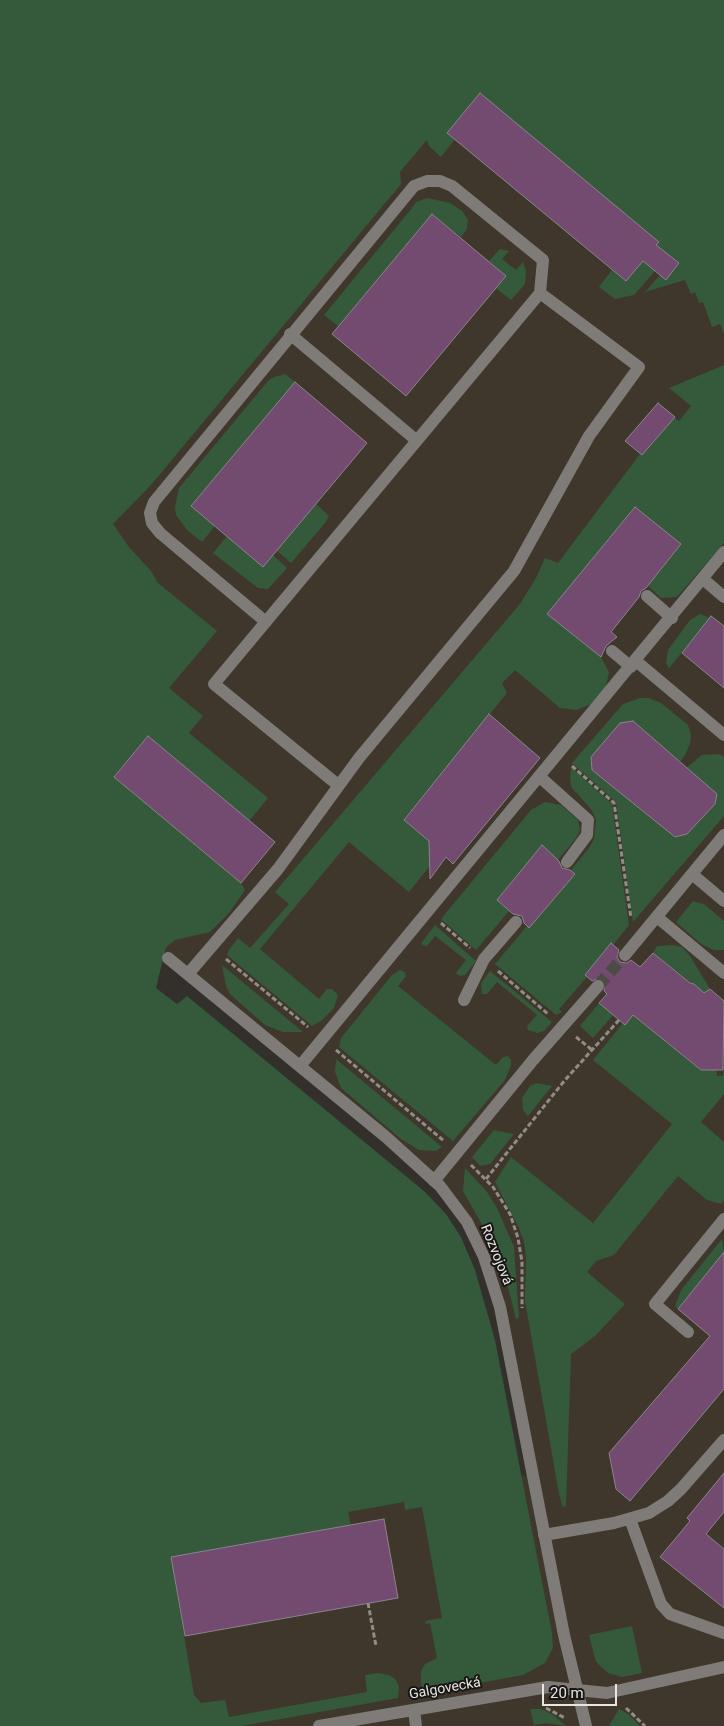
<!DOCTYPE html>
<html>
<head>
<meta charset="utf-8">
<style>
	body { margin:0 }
	#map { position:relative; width:724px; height:1726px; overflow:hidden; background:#332f2a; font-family:Roboto,sans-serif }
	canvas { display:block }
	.scale { position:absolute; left:542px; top:1684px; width:75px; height:22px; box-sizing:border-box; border:2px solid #e8e6e2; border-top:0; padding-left:6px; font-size:15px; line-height:18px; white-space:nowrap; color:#e8e6e2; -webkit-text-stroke:4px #191715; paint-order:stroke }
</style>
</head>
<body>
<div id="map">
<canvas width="724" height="1726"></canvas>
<div class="scale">20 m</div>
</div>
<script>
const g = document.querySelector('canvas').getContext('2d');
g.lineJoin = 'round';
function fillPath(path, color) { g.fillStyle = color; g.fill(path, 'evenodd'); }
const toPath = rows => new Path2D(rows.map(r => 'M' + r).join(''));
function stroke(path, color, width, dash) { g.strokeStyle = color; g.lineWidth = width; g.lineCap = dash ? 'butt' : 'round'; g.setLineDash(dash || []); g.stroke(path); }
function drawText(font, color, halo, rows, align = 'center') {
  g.font = font + ' Roboto,sans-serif'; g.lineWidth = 4; g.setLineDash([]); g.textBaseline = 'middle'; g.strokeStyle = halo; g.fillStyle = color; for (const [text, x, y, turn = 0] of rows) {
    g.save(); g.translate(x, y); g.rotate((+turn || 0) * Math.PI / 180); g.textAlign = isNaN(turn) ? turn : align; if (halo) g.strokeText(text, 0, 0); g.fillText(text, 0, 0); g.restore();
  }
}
fillPath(toPath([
	[478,74,724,279,724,1726,189,1726,157,1548,532,1474,484,1257,440,1186,168,958,0,657,70,562,427,140]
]), '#3f372c');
fillPath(toPath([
	[0,0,724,0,724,334,720,324,712,327,703,302,699,303,695,292,691,294,685,280,645,292,660,275,667,279,679,263,651,268,655,271,634,295,615,299,599,287,612,270,626,281,659,242,455,139,441,157,429,146,427,140,400,172,401,184,151,485,113,524,129,547,151,571,158,583,217,631,169,688,203,716,189,733,268,798,249,821,148,736,114,776,241,883,245,890,229,913,210,932,175,940,166,947,156,988,177,1004,187,996,424,1191,446,1214,461,1237,475,1270,495,1340,552,1633,553,1648,545,1663,523,1675,425,1693,421,1685,421,1671,425,1664,437,1658,430,1623,426,1624,425,1621,442,1618,422,1507,405,1510,404,1502,348,1512,351,1525,171,1558,194,1695,201,1703,225,1700,229,1717,367,1692,365,1675,377,1673,389,1675,396,1680,399,1687,398,1698,242,1726,0,1726],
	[428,198,450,203,462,211,468,220,467,229,461,237,432,214,338,326,324,315,412,208,416,202],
	[500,249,509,251,502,259,516,270,523,262,526,271,525,284,511,300,496,288,506,276,489,261],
	[724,365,724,543,677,597,661,598,648,586,681,544,635,507,547,614,601,657,609,672,606,686,591,704,577,710,560,708,515,670,502,683,507,693,404,819,429,841,433,862,409,892,349,842,260,949,319,999,327,989,332,989,338,995,334,1008,321,1021,312,1026,227,955,229,950,238,938,250,948,289,904,275,892,520,604,536,578,545,558,558,563,640,454,642,455,674,417,679,421,691,406,669,388],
	[285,374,295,382,191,506,215,526,202,542,187,530,176,515,175,507,179,488,268,381,274,377],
	[316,504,329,516,325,523,291,563,276,550],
	[227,536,273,555,287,568,268,589,258,588,213,553],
	[700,614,710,618,669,668,666,663,668,650,690,620],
	[640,698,649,698,661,703,688,725,691,735,690,744,685,755,680,762,591,757,592,770,675,837,687,834,715,804,717,794,686,768,702,755,720,754,724,757,724,816,633,922,616,802,572,763,623,704],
	[571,767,612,804,629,925,613,945,610,944,585,975,587,977,559,1009,562,1012,556,1015,495,964,527,926,529,928,575,874,571,870,589,848,594,839,596,820,591,809,572,788,570,780],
	[545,802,561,805,578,820,580,830,577,837,558,860,541,846,497,900,509,911,476,950,441,919,531,810],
	[693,901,704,904,724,921,724,950,714,950,701,944,676,922],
	[435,925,476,961,465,975,460,976,456,973,466,960,435,936,427,946,422,945,422,942],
	[672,945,682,947,690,956,710,989,704,993,653,953,657,946],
	[222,965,303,1032,283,1032,265,1025,230,994,226,986],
	[400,970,405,972,406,976,398,986,496,1065,503,1057,508,1056,511,1060,511,1065,505,1080,453,1141,339,1047,341,1038,392,975],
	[490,971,552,1022,544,1031,537,1033,528,1030,527,1026,537,1015,497,982,487,994,482,994,481,983],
	[599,1003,613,1015,593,1038,580,1026],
	[633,1015,700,1070,711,1070,716,1064,717,1076,723,1076,724,1063,724,1094,701,1122,724,1142,724,1200,721,1204,707,1200,678,1176,614,1255,596,1261,587,1272,625,1304,595,1336,571,1354,566,1506,563,1507,559,1494,525,1301,526,1258,524,1242,519,1228,495,1182,511,1157,593,1223,672,1124,593,1060,623,1023,625,1024],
	[336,1059,442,1147,436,1151,419,1150,401,1139,341,1088,335,1072],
	[537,1083,552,1086,528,1116,523,1110,522,1098,530,1086],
	[494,1130,514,1134,490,1164,480,1166,472,1157],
	[465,1168,487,1192,497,1208,514,1247,519,1318,516,1319,508,1287,489,1237,463,1191],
	[722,1239,724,1252,678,1309,675,1306,681,1290],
	[632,1626,642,1673,622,1677,608,1673,596,1662,589,1635],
	[530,1709,541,1709,552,1714,566,1726,546,1723,534,1725],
	[619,1709,628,1714,640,1726,609,1726]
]), '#35593b');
const building = toPath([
	[480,93,659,242,656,245,679,263,666,280,643,261,626,281,447,133,480,93],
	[432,214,506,276,406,396,332,334,432,214],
	[295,382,367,443,263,567,191,506,295,382],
	[658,403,675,417,642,455,625,441,658,403],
	[635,507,681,544,646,588,641,591,639,597,611,632,617,637,606,646,601,657,547,614,635,507],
	[711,616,724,626,724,688,682,653,711,616],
	[489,714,540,758,453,864,446,857,430,879,429,841,404,820,489,714],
	[633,721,717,794,715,804,687,834,675,837,592,770,591,757,620,723,633,721],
	[148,736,275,842,241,883,114,777,148,736],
	[542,845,559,861,562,868,570,870,575,874,529,928,524,923,522,916,513,914,497,900,542,845],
	[611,943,619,950,617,957,620,962,627,963,631,960,640,967,653,953,690,983,694,984,704,993,710,989,724,1001,723,1070,701,1070,633,1015,625,1025,599,1003,607,994,604,991,605,983,599,978,592,981,585,975,611,943],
	[724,1252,724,1389,630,1501,616,1489,609,1453,710,1336,678,1309,724,1252],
	[724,1473,724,1512,706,1534,724,1549,724,1608,660,1557,690,1521,687,1518,724,1473],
	[384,1519,398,1598,185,1636,171,1557,384,1519]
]);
fillPath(building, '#734b71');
stroke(building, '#8a848a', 1);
stroke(toPath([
	[598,986,625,955]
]), '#4e4a46', 12, [12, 6]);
stroke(toPath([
	[572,766,614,803,631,918],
	[441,923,470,948],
	[226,959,308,1027],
	[498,971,548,1014],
	[576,1037,591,1049],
	[336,1050,444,1141],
	[471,1165,493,1187,510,1214,518,1238,522,1262,522,1308],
	[486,1179,565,1080,619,1020],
	[368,1603,376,1646],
	[546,1708,565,1718],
	[626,1708,645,1726]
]), '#908d89', 3, [5, 2.5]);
stroke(toPath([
	[290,334,416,440],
	[703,579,724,597],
	[647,596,672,618],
	[266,622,160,533,152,523,150,513,154,502,414,186,427,181,440,181,452,186,543,260,540,293,214,684,338,785],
	[612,651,631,667],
	[636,661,724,735],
	[540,777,588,820,587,835,567,862],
	[692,874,724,901],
	[657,917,724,973],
	[625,955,724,835],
	[168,958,386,1137,440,1186,467,1222,484,1257,500,1307,564,1635,586,1726],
	[188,974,278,869,359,758,514,571,589,436,639,367,540,293],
	[464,1000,484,959,516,922],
	[300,1066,724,552],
	[434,1181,533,1060,598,986],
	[688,1332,655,1304,724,1219],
	[630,1519,661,1604,670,1614,724,1633],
	[544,1535,614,1523,649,1513,668,1501,681,1489,724,1440],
	[414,1710,416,1726],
	[319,1726,548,1687,607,1693,724,1667]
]), '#7e7b78', 12);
drawText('14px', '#e8e6e2', '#191715', [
	["Rozvojová",496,1255,68],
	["Galgovecká",445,1689,-10]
]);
</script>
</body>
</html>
